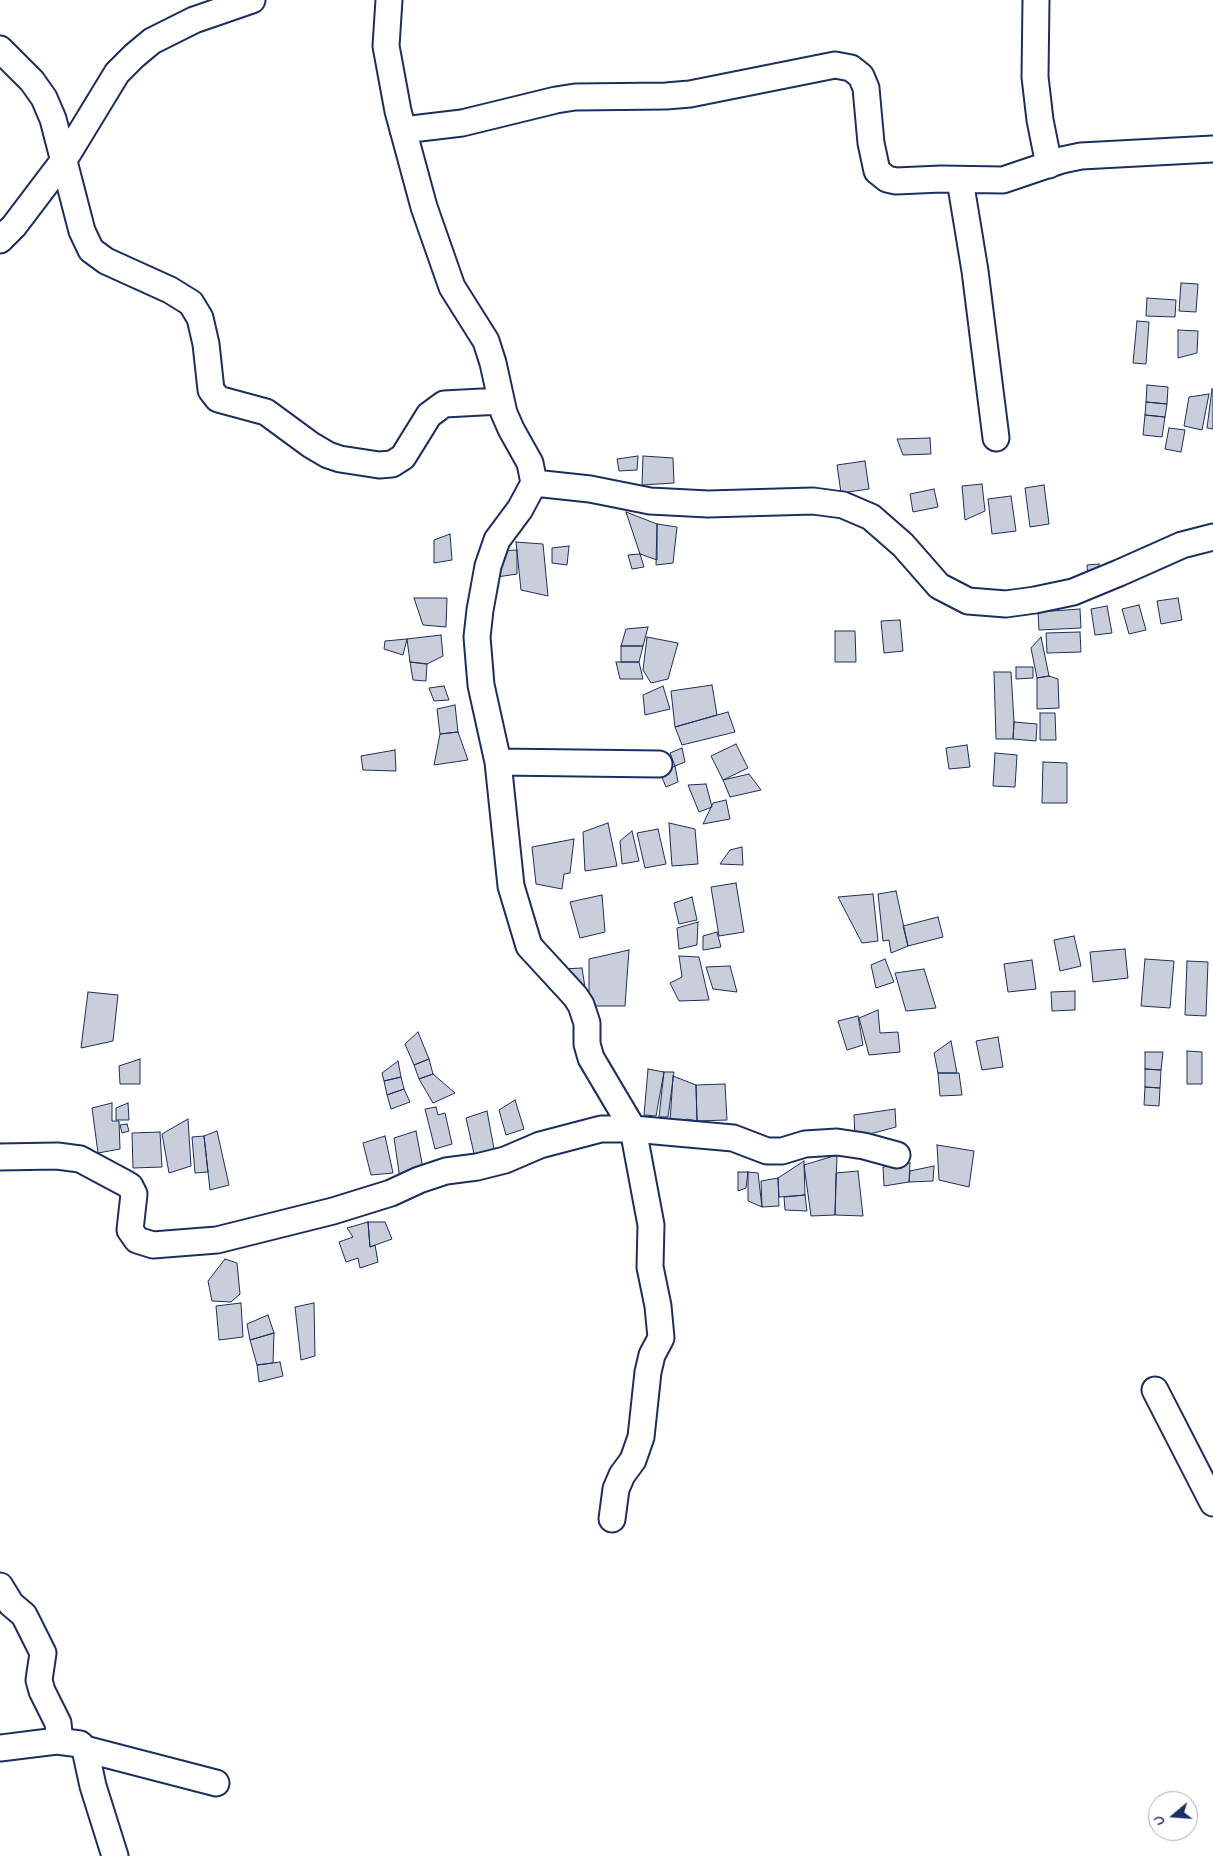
<!DOCTYPE html>
<html>
<head>
<meta charset="utf-8">
<style>
	body { margin:0 }
	#map { position:relative; width:1213px; height:1856px; overflow:hidden; background:#fff; font-family:Mynerve,sans-serif }
	canvas { display:block }
	.north { position:absolute; left:1148px; top:1791px; width:50px; height:50px; box-sizing:border-box; background:#fff; border:1px solid #a4acbf; border-radius:50%; rotate:252deg; font-size:14px; font-weight:700; line-height:20px; text-align:center; color:#1b2f5e }
	.north::after { content:''; display:block; margin:auto; width:18px; height:22px; background:#1b2f5e; clip-path:polygon(50% 0,100% 100%,50% 72%,0 100%) }
</style>
</head>
<body>
<div id="map">
<canvas width="1213" height="1856"></canvas>
<div class="north">U</div>
</div>
<script>
const g = document.querySelector('canvas').getContext('2d');
g.lineJoin = 'round';
function fillPath(path, color) { g.fillStyle = color; g.fill(path, 'evenodd'); }
const toPath = rows => new Path2D(rows.map(r => 'M' + r).join(''));
function stroke(path, color, width, dash) { g.strokeStyle = color; g.lineWidth = width; g.lineCap = dash ? 'butt' : 'round'; g.setLineDash(dash || []); g.stroke(path); }
const building = toPath([
	[1181,283,1198,284,1196,312,1179,311,1181,283],
	[1147,298,1176,300,1175,317,1146,316,1147,298],
	[1137,321,1149,322,1146,364,1133,363,1137,321],
	[1178,330,1198,331,1197,353,1178,358,1178,330],
	[1147,385,1168,387,1167,404,1146,402,1147,385],
	[1212,389,1213,389,1213,429,1207,428,1212,389],
	[1209,394,1202,430,1184,426,1189,397,1209,394],
	[1146,402,1167,404,1165,417,1145,415,1146,402],
	[1145,415,1165,417,1162,437,1143,435,1145,415],
	[1169,428,1185,430,1181,452,1165,449,1169,428],
	[930,438,931,454,903,455,897,439,930,438],
	[638,456,637,470,619,471,617,459,638,456],
	[643,456,673,458,674,483,642,485,643,456],
	[865,461,869,489,841,493,837,465,865,461],
	[982,484,985,511,965,520,962,486,982,484],
	[1044,485,1049,524,1030,527,1025,488,1044,485],
	[934,489,938,507,913,512,910,494,934,489],
	[1011,496,1016,531,992,534,988,499,1011,496],
	[626,512,657,524,657,560,640,554,626,512],
	[657,524,677,527,673,563,656,565,657,524],
	[450,534,452,560,434,563,434,540,450,534],
	[516,542,543,544,548,596,521,590,516,542],
	[569,546,567,565,552,563,552,548,569,546],
	[517,550,517,574,497,577,495,551,517,550],
	[640,554,644,567,632,569,628,555,640,554],
	[1099,564,1100,575,1088,579,1087,565,1099,564],
	[414,598,447,598,446,627,423,625,414,598],
	[1178,598,1182,620,1161,624,1157,601,1178,598],
	[1139,605,1146,630,1129,634,1122,609,1139,605],
	[1107,606,1112,633,1095,635,1091,609,1107,606],
	[1080,609,1081,628,1039,630,1038,612,1080,609],
	[900,620,903,651,884,653,881,621,900,620],
	[648,627,643,646,621,646,626,629,648,627],
	[835,631,855,631,856,662,835,662,835,631],
	[1080,632,1081,652,1047,653,1046,633,1080,632],
	[441,635,443,656,427,664,410,662,407,639,441,635],
	[647,637,678,643,668,679,651,683,643,670,647,637],
	[1041,637,1049,676,1037,678,1031,648,1041,637],
	[407,639,403,655,384,649,385,641,407,639],
	[621,646,643,646,639,662,621,662,621,646],
	[410,662,427,664,426,681,413,680,410,662],
	[616,662,639,662,643,679,620,679,616,662],
	[1016,667,1033,667,1033,678,1016,679,1016,667],
	[994,672,1011,672,1014,722,1013,739,996,739,994,672],
	[1049,676,1058,679,1059,708,1037,709,1037,678,1049,676],
	[712,685,717,715,675,727,671,691,712,685],
	[444,686,449,700,434,701,429,688,444,686],
	[663,686,670,709,645,715,643,695,663,686],
	[455,705,458,732,440,734,437,709,455,705],
	[728,712,735,732,682,745,675,727,728,712],
	[1040,713,1055,713,1056,740,1040,740,1040,713],
	[1014,722,1037,724,1036,741,1013,739,1014,722],
	[458,732,468,760,434,765,440,734,458,732],
	[736,744,748,768,723,780,711,756,736,744],
	[967,745,970,767,949,769,946,748,967,745],
	[682,748,685,762,675,766,670,753,682,748],
	[395,750,396,771,363,770,361,756,395,750],
	[995,753,1017,755,1015,787,993,786,995,753],
	[1043,762,1067,763,1067,803,1042,803,1043,762],
	[675,766,678,782,666,787,660,773,675,766],
	[749,774,761,790,730,797,723,780,749,774],
	[706,784,712,807,699,812,688,785,706,784],
	[726,800,730,819,703,824,713,803,726,800],
	[608,823,617,866,585,871,583,832,608,823],
	[669,823,695,829,698,864,672,866,669,823],
	[658,829,666,864,645,868,637,833,658,829],
	[632,831,639,861,622,864,620,841,632,831],
	[574,839,570,873,564,874,562,889,536,884,532,847,574,839],
	[742,847,743,865,720,864,730,850,742,847],
	[736,883,744,932,719,936,711,887,736,883],
	[896,891,908,946,891,953,889,940,883,941,878,894,896,891],
	[873,894,878,941,862,943,838,897,873,894],
	[602,895,605,932,580,938,570,902,602,895],
	[692,897,697,920,679,924,674,903,692,897],
	[938,917,943,937,908,946,903,926,938,917],
	[698,922,697,945,679,949,677,928,698,922],
	[717,932,721,947,703,950,703,936,717,932],
	[1074,936,1081,966,1060,971,1054,940,1074,936],
	[1125,949,1128,978,1093,982,1090,952,1125,949],
	[629,950,625,1006,589,1006,589,959,629,950],
	[679,956,699,957,709,1000,679,1001,670,983,682,977,679,956],
	[885,959,894,982,876,988,871,965,885,959],
	[1145,959,1174,961,1170,1008,1141,1006,1145,959],
	[1032,960,1036,989,1008,992,1004,964,1032,960],
	[1187,961,1208,962,1206,1016,1185,1015,1187,961],
	[730,966,737,992,713,989,706,967,730,966],
	[582,968,586,994,562,969,582,968],
	[924,969,936,1008,906,1011,895,973,924,969],
	[1075,991,1075,1010,1052,1011,1051,992,1075,991],
	[88,992,118,995,113,1041,81,1048,88,992],
	[878,1010,880,1033,898,1032,900,1052,869,1055,859,1018,878,1010],
	[858,1016,863,1045,847,1050,838,1021,858,1016],
	[418,1032,429,1059,414,1065,405,1044,418,1032],
	[998,1037,1003,1067,982,1070,976,1041,998,1037],
	[951,1041,957,1073,938,1073,934,1053,951,1041],
	[1187,1051,1202,1052,1202,1084,1187,1084,1187,1051],
	[1145,1052,1163,1052,1161,1070,1145,1069,1145,1052],
	[140,1059,140,1084,120,1084,119,1066,140,1059],
	[429,1059,433,1074,419,1079,414,1065,429,1059],
	[398,1061,401,1077,384,1081,382,1073,398,1061],
	[648,1069,664,1072,656,1116,644,1115,648,1069],
	[1145,1069,1161,1070,1160,1088,1145,1087,1145,1069],
	[664,1072,674,1072,668,1117,659,1117,664,1072],
	[938,1073,959,1073,962,1095,940,1096,938,1073],
	[433,1074,455,1093,433,1103,419,1079,433,1074],
	[673,1076,696,1085,697,1121,686,1119,683,1126,670,1122,673,1076],
	[401,1077,404,1089,387,1095,384,1081,401,1077],
	[725,1084,727,1120,697,1121,696,1085,725,1084],
	[1145,1087,1160,1088,1159,1106,1144,1105,1145,1087],
	[404,1089,410,1102,391,1109,387,1095,404,1089],
	[515,1100,524,1129,506,1135,499,1110,515,1100],
	[112,1103,112,1121,119,1121,120,1149,98,1153,92,1108,112,1103],
	[128,1103,129,1120,116,1120,116,1108,128,1103],
	[436,1107,438,1115,445,1113,452,1144,435,1149,425,1109,436,1107],
	[895,1109,896,1127,855,1138,854,1115,895,1109],
	[487,1111,495,1154,477,1167,466,1118,487,1111],
	[188,1119,191,1166,169,1173,162,1134,188,1119],
	[127,1124,129,1131,122,1133,120,1125,127,1124],
	[217,1131,229,1185,210,1190,204,1136,217,1131],
	[416,1131,424,1174,400,1179,394,1138,416,1131],
	[160,1132,162,1167,133,1168,132,1133,160,1132],
	[204,1136,208,1172,195,1173,192,1137,204,1136],
	[385,1136,393,1173,371,1175,363,1143,385,1136],
	[937,1145,974,1151,969,1187,939,1180,937,1145],
	[837,1155,835,1215,811,1216,804,1165,837,1155],
	[804,1161,805,1195,779,1197,778,1178,804,1161],
	[910,1163,909,1182,884,1186,883,1167,910,1163],
	[934,1166,933,1181,909,1182,910,1171,934,1166],
	[858,1171,863,1216,835,1215,836,1173,858,1171],
	[738,1172,748,1172,746,1188,738,1191,738,1172],
	[748,1172,758,1173,762,1207,748,1201,748,1172],
	[778,1178,779,1206,762,1207,761,1181,778,1178],
	[805,1195,807,1211,785,1210,784,1197,805,1195],
	[368,1222,370,1247,375,1245,378,1262,360,1268,358,1258,346,1262,339,1242,353,1237,347,1228,368,1222],
	[368,1222,385,1222,392,1239,370,1247,368,1222],
	[225,1259,237,1263,240,1294,231,1302,212,1301,208,1281,225,1259],
	[241,1303,243,1337,219,1340,216,1306,241,1303],
	[314,1303,315,1356,301,1360,295,1307,314,1303],
	[268,1315,274,1333,250,1340,247,1324,268,1315],
	[274,1333,273,1363,257,1365,250,1340,274,1333],
	[280,1362,283,1376,259,1382,257,1365,280,1362]
]);
fillPath(building, '#caceda');
stroke(building, '#1b2f5e', 1);
const minor = toPath([
	[389,0,386,46,398,111,424,207,452,287,486,341,493,363,504,413,511,429,530,463,534,483,520,509,497,540,488,566,480,610,477,637,481,685,498,762,511,886,529,946,575,996,581,1005,587,1023,587,1044,591,1058,633,1129,651,1225,650,1267,658,1306,661,1338,652,1355,648,1372,641,1437,633,1460,622,1475,616,1489,612,1519],
	[1036,0,1035,77,1040,120,1049,165],
	[0,49,32,81,44,98,53,119,82,231,91,250,106,261,170,290,191,303,200,318,206,344,211,390,218,399,266,412,311,445,328,455,340,459,379,465,392,464,403,457,429,415,444,404,501,401],
	[403,130,462,123,556,100,575,97,666,96,690,94,835,65,851,68,861,76,866,88,871,143,877,171,887,179,896,181,941,179,1003,180,1062,160,1081,156,1213,149],
	[960,180,975,271,996,438],
	[0,240,14,226,64,160,117,73,134,56,152,41,194,20,252,0],
	[534,483,590,489,650,501,708,504,813,501,843,505,871,517,903,545,939,586,968,601,1006,604,1035,600,1073,592,1119,573,1182,545,1213,537],
	[498,762,659,764],
	[0,1157,57,1156,80,1159,123,1182,130,1186,134,1194,130,1230,137,1240,153,1245,217,1240,333,1211,391,1193,419,1180,446,1171,477,1167,505,1160,540,1145,601,1129,633,1129,733,1138,767,1151,782,1151,805,1144,837,1142,864,1146,897,1155],
	[1155,1390,1213,1503],
	[0,1586,11,1604,24,1615,43,1653,39,1680,42,1691,58,1723,59,1733,57,1741],
	[0,1748,57,1741,80,1744,85,1749,93,1786,115,1856],
	[85,1749,216,1783]
]);
stroke(minor, '#1b2f5e', 29);
stroke(minor, '#fff', 25);
</script>
</body>
</html>
